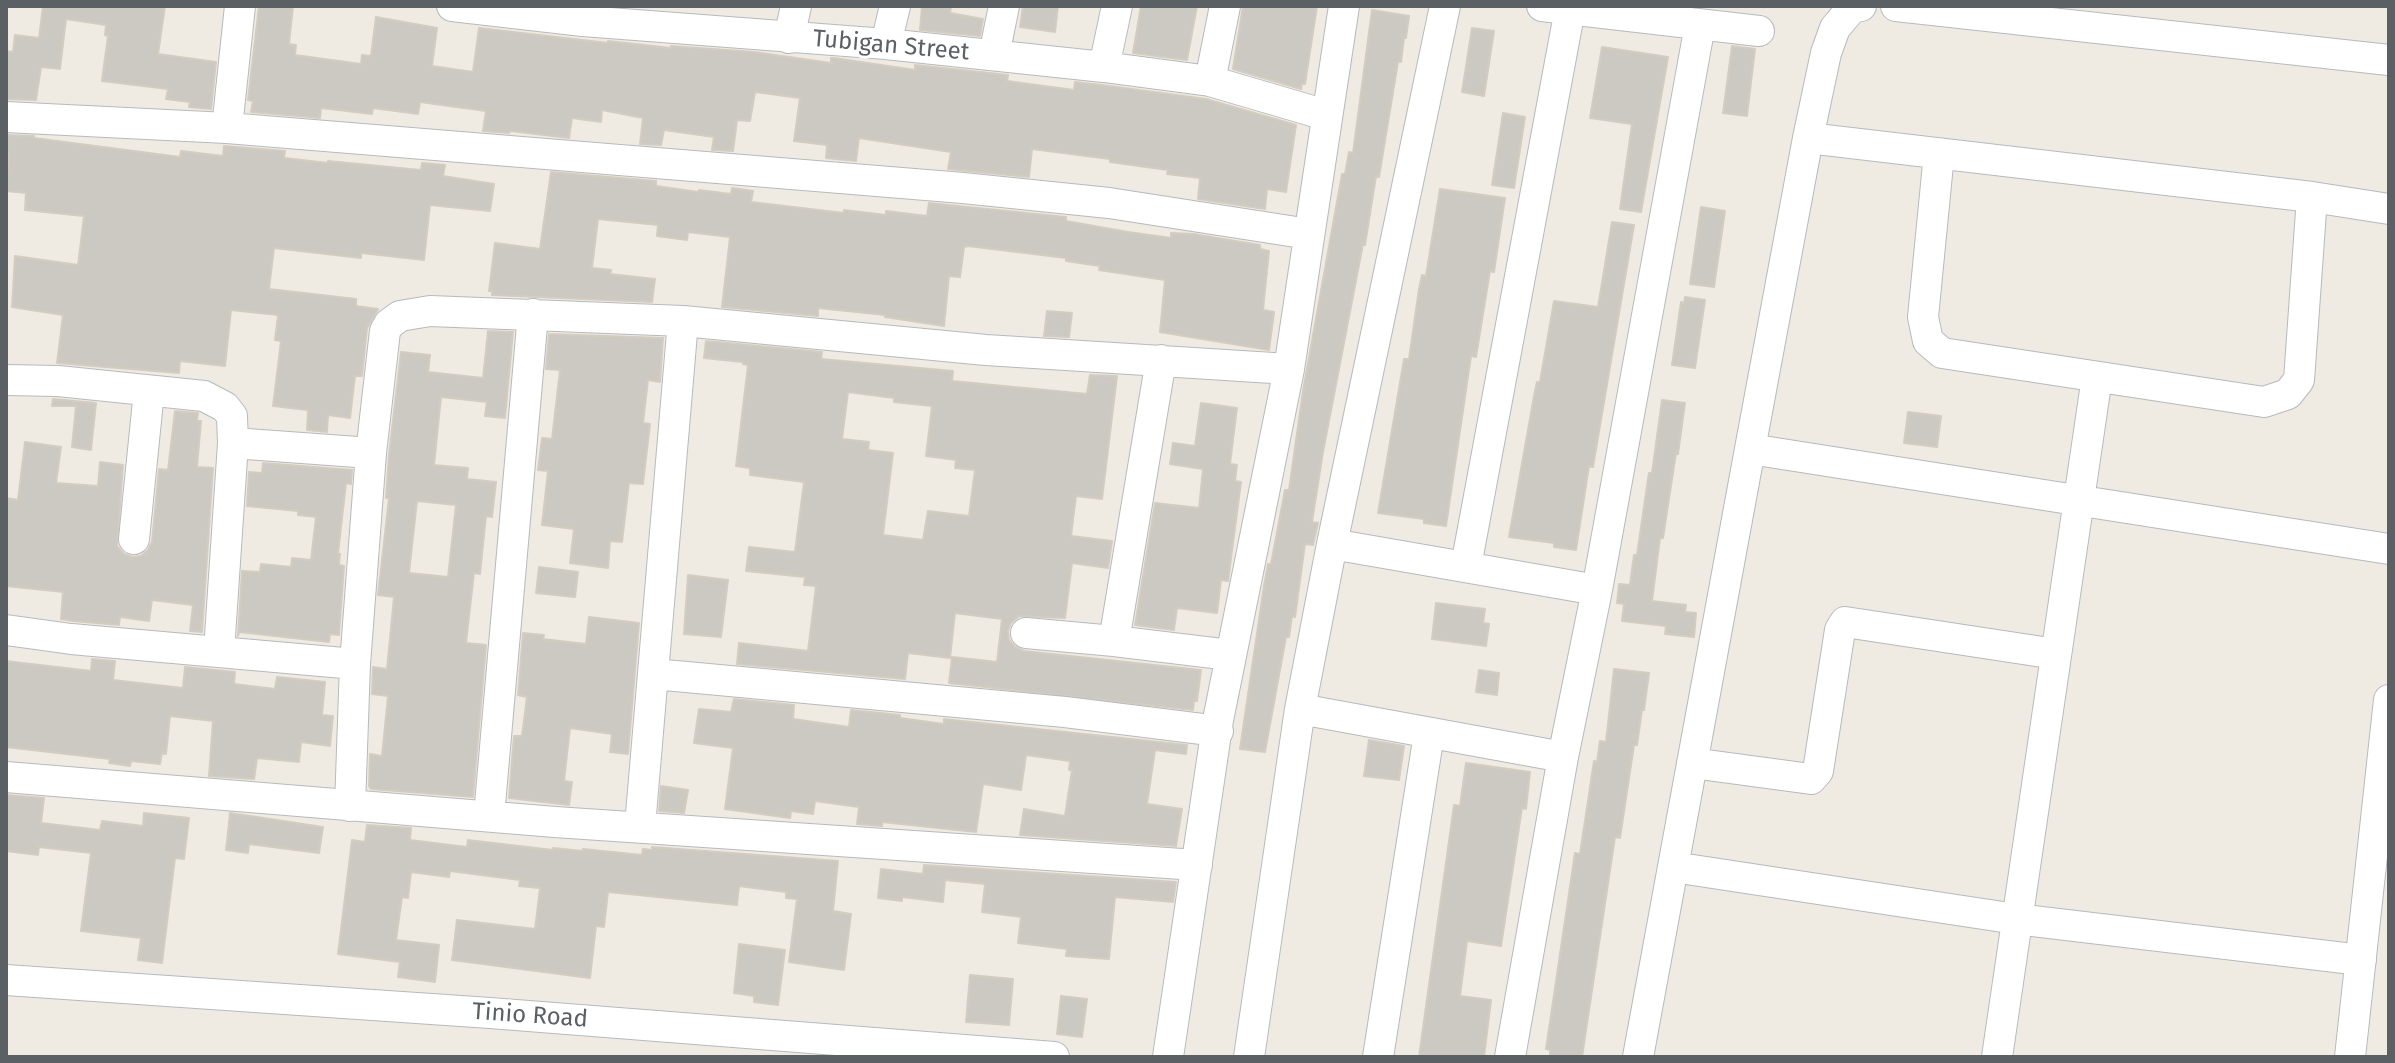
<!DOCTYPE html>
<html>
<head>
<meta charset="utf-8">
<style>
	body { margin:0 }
	#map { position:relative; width:2395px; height:1063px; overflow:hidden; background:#efebe3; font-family:"Fira Sans",sans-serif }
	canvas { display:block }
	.frame { position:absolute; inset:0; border:8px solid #5b6065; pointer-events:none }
</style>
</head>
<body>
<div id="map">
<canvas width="2395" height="1063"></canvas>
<div class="frame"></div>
</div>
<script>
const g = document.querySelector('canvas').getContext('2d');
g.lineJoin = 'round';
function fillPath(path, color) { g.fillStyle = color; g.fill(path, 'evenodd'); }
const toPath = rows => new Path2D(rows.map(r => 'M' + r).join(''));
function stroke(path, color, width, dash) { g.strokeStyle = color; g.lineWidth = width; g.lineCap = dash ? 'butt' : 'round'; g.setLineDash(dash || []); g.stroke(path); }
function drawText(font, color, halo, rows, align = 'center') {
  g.font = font + ' "Fira Sans",sans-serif'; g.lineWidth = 6; g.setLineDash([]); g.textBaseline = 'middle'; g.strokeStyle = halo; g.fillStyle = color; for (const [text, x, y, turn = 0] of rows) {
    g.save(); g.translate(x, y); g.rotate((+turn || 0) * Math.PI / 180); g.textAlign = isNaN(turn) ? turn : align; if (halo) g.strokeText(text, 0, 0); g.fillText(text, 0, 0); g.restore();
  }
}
const building = toPath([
	[43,6,165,6,158,54,216,62,211,109,189,107,190,102,166,99,168,89,102,81,108,36,105,35,106,25,66,19,60,69,41,67,36,100,6,99,6,51,13,52,15,35,39,38,43,6],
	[259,6,293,6,289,44,296,45,295,55,361,64,362,55,371,56,376,17,437,28,432,66,473,72,479,28,608,43,608,41,671,48,671,46,754,52,831,63,831,58,834,58,915,70,915,65,1008,75,1007,81,1074,90,1075,82,1102,85,1206,99,1296,125,1286,192,1267,189,1265,209,1198,199,1200,178,1167,174,1168,170,1110,162,1110,159,1032,149,1029,177,948,169,951,152,859,138,856,161,826,158,827,145,794,141,800,98,755,92,750,121,737,120,733,151,712,150,714,137,664,130,661,145,640,144,643,118,602,110,601,122,572,118,569,138,510,131,509,133,483,131,486,111,420,102,418,114,373,108,372,114,321,108,320,118,251,112,253,101,248,100,259,6],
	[922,6,951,6,950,13,983,19,980,36,920,30,922,6],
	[1023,6,1058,6,1055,32,1020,27,1023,6],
	[1141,6,1197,6,1187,60,1133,53,1141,6],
	[1243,6,1317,6,1305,84,1302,84,1301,89,1233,69,1243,6],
	[1372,10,1409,16,1406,38,1404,38,1401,62,1398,62,1379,177,1376,176,1365,245,1363,244,1323,452,1312,522,1318,523,1313,545,1305,544,1295,617,1292,616,1289,637,1286,637,1265,752,1240,749,1264,586,1268,564,1271,564,1285,490,1289,490,1303,391,1342,174,1345,174,1349,152,1353,153,1372,10],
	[1472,28,1494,31,1484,96,1462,92,1472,28],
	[1732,46,1755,49,1747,116,1723,113,1732,46],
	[1602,47,1668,57,1641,212,1620,209,1632,124,1590,118,1602,47],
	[1503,113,1525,117,1514,188,1492,185,1503,113],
	[6,135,34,136,34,138,180,157,181,151,223,156,224,146,285,151,284,158,328,163,328,161,421,170,422,163,445,165,443,176,494,184,490,211,430,205,424,260,361,253,361,258,274,248,269,289,356,299,356,306,378,309,367,328,362,376,355,376,350,418,328,415,327,432,307,430,308,410,273,406,281,341,275,340,278,315,231,310,225,366,180,361,179,373,57,363,63,315,12,307,15,256,78,265,84,216,25,210,26,193,6,191,9,152,6,151,6,135],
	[551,172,656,181,656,186,698,192,699,190,731,194,732,188,753,191,751,202,844,213,844,210,886,215,886,211,927,216,929,203,1066,217,1066,221,1128,232,1171,238,1171,233,1193,234,1260,245,1260,249,1269,251,1263,310,1274,312,1269,350,1160,332,1165,280,1099,270,1100,266,1066,261,1066,258,968,246,964,247,960,277,949,276,944,326,885,317,885,315,818,308,818,316,722,307,730,237,688,232,687,240,657,236,658,225,598,219,592,268,611,270,610,274,655,279,652,302,492,295,492,291,489,291,495,243,540,249,551,172],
	[1440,189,1505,198,1494,272,1490,271,1476,357,1471,356,1446,526,1424,523,1424,519,1378,513,1404,359,1409,359,1419,289,1422,275,1426,276,1440,189],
	[1701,207,1725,211,1714,287,1690,284,1701,207],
	[1612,222,1634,225,1593,467,1589,466,1576,550,1554,547,1554,543,1509,537,1534,396,1537,382,1540,382,1554,301,1598,307,1612,222],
	[1685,297,1705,300,1695,368,1672,365,1681,302,1684,303,1685,297],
	[1047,311,1072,313,1069,337,1044,336,1047,311],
	[488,331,513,332,505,418,485,416,487,402,441,397,434,465,468,468,467,479,496,482,492,517,486,516,480,574,474,573,466,643,486,645,473,797,371,789,369,786,370,754,382,756,388,696,372,694,373,667,387,669,394,597,378,595,389,498,386,498,389,455,401,352,430,355,428,372,483,378,488,331],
	[417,501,456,505,448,577,409,573,417,501],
	[549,334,663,338,660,382,648,380,643,423,650,424,643,484,629,483,622,542,610,541,608,568,570,563,574,529,542,525,548,471,538,470,542,438,552,439,560,370,546,369,549,334],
	[706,341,822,352,821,359,953,371,952,381,1087,394,1090,375,1117,376,1102,499,1076,496,1071,536,1112,541,1108,568,1072,563,1065,618,1019,616,1011,623,1008,631,1009,640,1015,647,1024,651,1201,670,1197,701,1194,701,1193,710,949,683,952,657,997,662,1002,619,955,613,950,658,908,653,905,679,737,664,739,643,808,651,816,586,804,585,805,577,746,571,749,547,795,552,804,482,750,475,750,468,736,466,748,365,743,364,743,362,704,358,706,341],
	[848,392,894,398,894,402,932,406,926,456,956,460,955,468,975,470,969,516,928,511,923,540,883,535,893,453,868,450,869,442,842,439,848,392],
	[53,399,96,403,91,450,72,447,76,406,52,406,53,399],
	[1662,400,1685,403,1678,454,1676,453,1663,538,1660,538,1652,601,1686,605,1685,612,1696,613,1694,637,1665,634,1666,626,1622,621,1624,604,1617,603,1619,584,1630,585,1634,555,1637,555,1647,486,1649,473,1652,473,1662,400],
	[1201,403,1237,408,1230,464,1237,465,1235,481,1241,482,1228,581,1221,580,1217,613,1177,608,1174,630,1135,625,1155,503,1199,508,1203,469,1170,464,1173,443,1195,446,1201,403],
	[175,411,198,413,197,421,201,421,197,467,213,468,202,632,190,631,193,605,152,600,149,621,120,617,119,625,73,621,61,619,63,592,6,586,6,498,18,500,25,442,61,447,56,483,98,486,100,462,123,465,117,546,124,554,133,557,141,556,148,550,152,542,159,469,168,470,175,411],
	[1908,412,1941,416,1937,447,1904,443,1908,412],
	[263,463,352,470,351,484,346,483,338,554,340,554,339,565,344,566,339,635,330,634,329,642,239,632,238,636,242,571,260,572,261,564,291,567,292,558,311,560,316,517,298,515,298,511,247,506,249,472,262,473,263,463],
	[539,567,578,572,575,597,536,593,539,567],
	[688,575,728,580,721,637,684,634,688,575],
	[1436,603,1485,609,1483,623,1489,624,1486,646,1432,639,1436,603],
	[589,617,639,623,628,754,610,752,612,734,570,728,564,781,572,782,569,805,509,798,514,736,522,736,527,697,518,695,523,633,544,635,543,639,586,644,589,617],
	[92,659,115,661,113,680,183,688,185,667,235,672,234,684,275,689,277,677,325,682,322,715,333,716,330,746,301,742,299,762,257,758,254,779,209,776,213,721,170,716,166,754,162,753,160,764,131,761,130,766,109,763,110,759,6,747,6,661,91,671,92,659],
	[1614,669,1649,673,1644,710,1642,710,1637,745,1634,745,1620,838,1615,837,1582,1057,1550,1057,1550,1050,1546,1049,1575,853,1580,854,1594,761,1597,762,1600,741,1606,742,1614,669],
	[1479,670,1499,673,1497,695,1476,692,1479,670],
	[734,699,794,705,793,719,849,727,851,710,900,715,900,718,944,724,944,719,1187,745,1186,754,1155,750,1147,804,1182,809,1176,846,1020,835,1024,809,1065,816,1072,770,1069,770,1070,761,1026,755,1021,790,983,784,976,832,882,822,882,826,857,824,859,807,815,801,813,814,791,811,790,818,725,809,733,748,694,743,699,709,731,712,734,699],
	[1369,740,1404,746,1399,780,1364,776,1369,740],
	[1466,763,1530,772,1526,809,1522,808,1501,946,1467,941,1460,996,1491,1000,1484,1057,1419,1057,1454,805,1460,806,1466,763],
	[661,786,688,790,684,813,659,811,661,786],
	[6,795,44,798,41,823,100,830,102,821,143,826,144,813,189,818,184,859,175,858,162,963,138,960,141,938,81,931,91,853,39,847,38,855,6,851,6,795],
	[230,813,323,827,319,853,249,844,248,853,226,850,230,813],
	[367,825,411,828,410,840,467,847,468,840,553,850,553,848,583,851,583,849,642,855,643,849,652,850,652,847,838,861,833,911,851,914,844,970,789,962,797,899,786,898,786,892,739,886,737,905,608,892,604,927,596,926,590,978,452,960,457,920,535,929,540,888,519,886,520,880,450,871,449,877,411,872,408,898,402,897,396,940,439,945,435,982,398,977,400,962,338,954,352,840,365,842,367,825],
	[924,865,1176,882,1173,902,1115,897,1109,959,1066,956,1067,949,1018,943,1021,917,982,912,985,884,945,880,943,902,902,897,902,901,878,898,881,869,923,874,924,865],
	[739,944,785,950,778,1005,754,1002,754,996,734,993,739,944],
	[970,975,1013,979,1009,1025,966,1022,970,975],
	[1061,996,1087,999,1082,1037,1057,1034,1061,996]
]);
fillPath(building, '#ccc8c2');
stroke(building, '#d4ccc0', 2);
const minor = toPath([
	[452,6,583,21,886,44,1104,67,1210,81,1326,115],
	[1542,6,1759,31],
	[1896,6,2389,60],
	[789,38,796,6],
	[886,44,895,6],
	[994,55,1004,6],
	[1104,67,1117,6],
	[1210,81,1225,6],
	[6,117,227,128,963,188,1109,203,1309,234],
	[227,128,240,6],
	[1808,138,1826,53,1835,28,1852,8,1861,6],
	[1939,154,1923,317,1928,341,1942,353,2264,402,2288,394,2299,380,2312,197],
	[1161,360,1114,641,1230,655],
	[6,380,58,381,204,396,225,407,232,416,233,443],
	[1750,449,1808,138,2312,197,2389,209],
	[134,539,149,391],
	[1332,544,1597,590],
	[1466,566,1570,9],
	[6,630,71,639,355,664],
	[1026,633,1114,641],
	[219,651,233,443,371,453],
	[654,674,1065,712,1218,731],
	[1300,709,1563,757],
	[1692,763,1811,779,1818,771,1840,630,1845,622,2056,654],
	[6,777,555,822,1197,865],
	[350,806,355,664,371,453,385,331,389,324,400,316,430,311,683,321,986,350,1289,369],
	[489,816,533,314],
	[640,826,683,321],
	[1673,867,1750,449,2389,549],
	[6,980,490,1013,1054,1057],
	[1168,1057,1218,720,1289,369,1344,6],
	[1249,1057,1300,709,1332,544,1445,6],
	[1378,1057,1429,734],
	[1510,1057,1563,757,1597,590,1700,25],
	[1638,1057,1673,867,2016,919,2361,960],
	[1997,1057,2097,377],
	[2350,1057,2389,700]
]);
stroke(minor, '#b6babe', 32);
stroke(minor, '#fff', 30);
drawText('24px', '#5b6065', '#fff', [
	["Tubigan Street",891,46,5],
	["Tinio Road",530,1016,4]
]);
</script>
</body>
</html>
